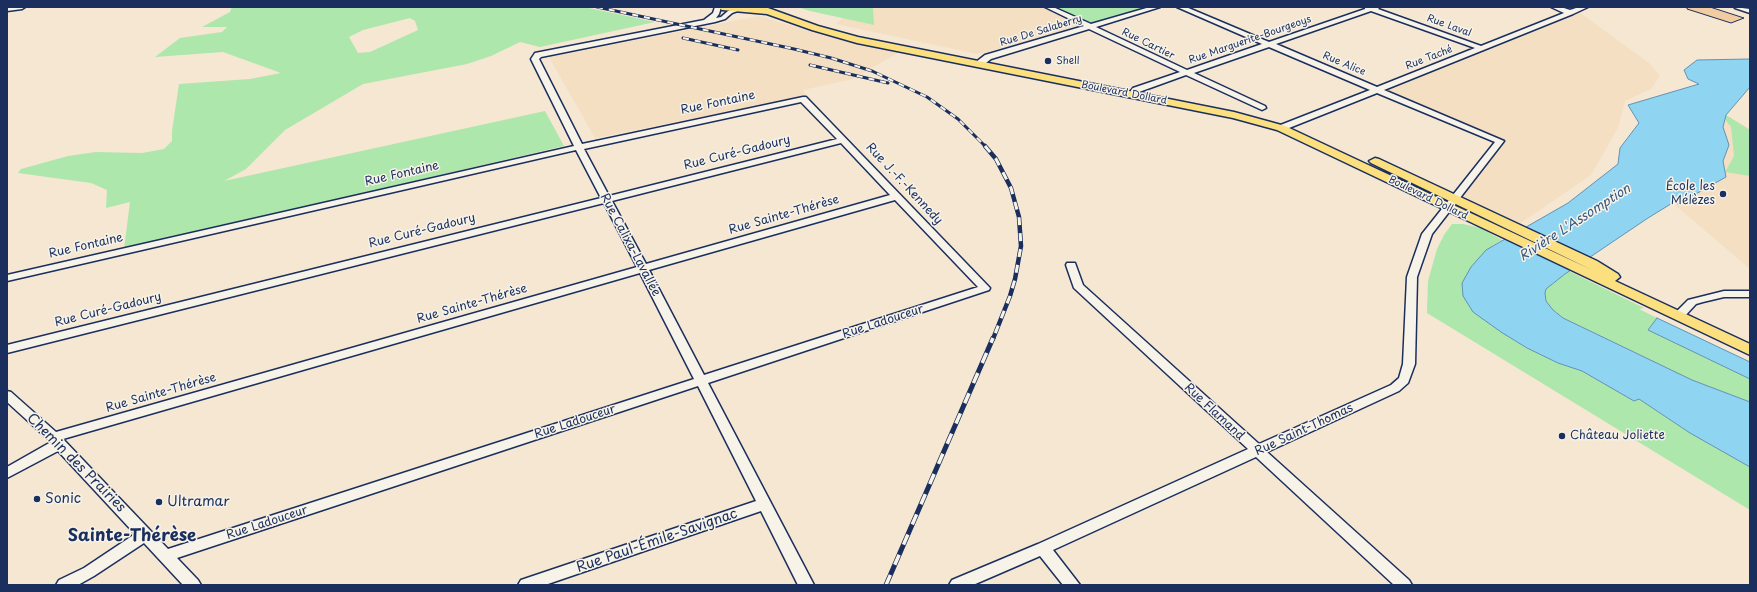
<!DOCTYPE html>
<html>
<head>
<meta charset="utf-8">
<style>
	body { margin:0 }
	#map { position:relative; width:1757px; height:592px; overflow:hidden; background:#f5e7d2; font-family:"Playpen Sans",sans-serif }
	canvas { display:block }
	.frame { position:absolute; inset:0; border:8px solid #1b2f5e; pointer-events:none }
</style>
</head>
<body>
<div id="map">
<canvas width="1757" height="592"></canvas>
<div class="frame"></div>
</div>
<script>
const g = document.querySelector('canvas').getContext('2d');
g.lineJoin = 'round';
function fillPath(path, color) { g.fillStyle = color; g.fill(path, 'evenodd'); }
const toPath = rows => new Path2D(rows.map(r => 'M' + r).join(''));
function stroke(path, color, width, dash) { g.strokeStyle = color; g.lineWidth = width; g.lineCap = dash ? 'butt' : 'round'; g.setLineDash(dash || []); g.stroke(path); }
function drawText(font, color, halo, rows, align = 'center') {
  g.font = font + ' "Playpen Sans",sans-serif'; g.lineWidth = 3; g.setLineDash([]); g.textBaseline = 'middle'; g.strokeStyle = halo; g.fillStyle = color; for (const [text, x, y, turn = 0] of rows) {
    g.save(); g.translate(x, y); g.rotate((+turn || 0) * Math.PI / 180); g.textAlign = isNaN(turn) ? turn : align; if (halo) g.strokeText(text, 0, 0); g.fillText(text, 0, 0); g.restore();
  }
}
fillPath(toPath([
	[856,7,1044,7,1085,27,977,54,836,24],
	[1579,12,1649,63,1660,76,1651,89,1625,101,1618,128,1591,175,1518,225,1457,199,1504,141,1384,90],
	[759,16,819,34,899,52,853,79,803,90,806,96,595,138,549,57],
	[1726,115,1750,129,1750,269,1675,205,1726,177,1723,161,1729,145,1723,127]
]), '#f4dfc3');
fillPath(toPath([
	[232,7,584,7,655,22,540,47,520,42,491,56,467,64,363,84,285,130,246,169,224,181,545,111,564,146,124,249,130,202,106,208,107,190,91,183,18,173,21,169,68,156,96,152,142,153,164,149,172,141,172,131,179,84,250,79,281,73,223,52,155,57,180,38,222,32,227,27,202,27,230,12],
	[410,18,415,21,418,30,370,52,358,53,349,37,363,30],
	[797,7,873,7,874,25,810,11],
	[1048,7,1157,7,1089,27],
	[1726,115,1750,130,1750,176,1725,172,1734,156,1731,127,1724,118],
	[1452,224,1463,224,1481,228,1502,240,1486,250,1473,312,1527,348,1558,363,1582,371,1634,401,1639,399,1690,433,1750,467,1750,510,1427,313,1428,281,1437,249,1444,235],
	[1569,271,1644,308,1639,309,1657,318,1648,330,1750,379,1750,402,1692,380,1563,318,1553,310,1546,301,1545,293,1546,289]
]), '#ade7ac');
const water = toPath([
	[1750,59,1750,87,1726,115,1723,127,1729,145,1723,161,1726,177,1678,204,1674,202,1648,218,1565,274,1546,289,1545,293,1546,301,1553,310,1563,318,1692,380,1750,402,1750,467,1690,433,1639,399,1634,401,1582,371,1558,363,1527,348,1501,332,1473,312,1463,296,1462,283,1471,267,1486,250,1568,203,1618,164,1620,148,1639,123,1628,105,1699,84,1688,79,1684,70,1697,60,1750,59],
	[1657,318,1750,362,1750,379,1648,330,1657,318]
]);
fillPath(water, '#8fd4f1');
stroke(water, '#6192b6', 1);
const building = toPath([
	[1687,7,1710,7,1744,18,1731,23,1687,9,1687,7]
]);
fillPath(building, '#f0cca0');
stroke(building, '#1b2f5e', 1);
const minor = toPath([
	[7,7,25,7,22,9,7,11,7,7],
	[715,7,721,7,719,14,716,18,721,17,728,11,740,7,743,9,732,13,725,19,715,22,541,57,539,59,582,144,803,97,806,97,990,288,989,290,708,383,814,585,798,585,761,511,545,585,518,585,521,580,756,501,698,386,177,558,198,580,201,585,183,585,144,543,94,576,78,585,56,585,59,580,84,568,135,534,58,451,7,478,7,467,51,442,7,402,7,391,11,392,56,432,637,267,604,203,7,353,7,345,601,198,576,150,7,281,7,275,574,146,531,59,535,53,704,20,713,13,715,7],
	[801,102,837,139,609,196,584,149,801,102],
	[841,143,890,195,646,264,612,201,841,143],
	[895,200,978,287,704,375,649,270,895,200],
	[640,273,694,379,168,549,63,439,640,273],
	[1045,7,1053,7,1091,24,1150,7,1160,7,1096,27,1187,70,1262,44,1177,7,1186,7,1269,42,1365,9,1365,7,1380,7,1378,9,1481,46,1564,13,1551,7,1561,7,1570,10,1579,7,1588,7,1573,14,1384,90,1504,141,1432,234,1417,277,1415,364,1408,383,1399,391,1267,452,1409,580,1412,585,1394,585,1256,457,1053,550,1080,585,1063,585,1040,556,973,585,949,585,952,580,1038,544,1248,449,1074,288,1066,265,1067,263,1075,263,1083,285,1259,444,1391,385,1399,378,1403,364,1407,277,1422,234,1495,142,1377,93,1284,130,1278,130,1277,128,1278,126,1370,90,1269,47,1194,73,1265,106,1266,108,1262,110,1186,75,1139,92,1135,97,1129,97,1128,95,1133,88,1180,72,1089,29,991,59,982,66,976,66,976,62,985,55,1084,26,1045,7],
	[1371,11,1475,48,1377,87,1276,44,1371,11],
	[1734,7,1750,9,1750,13,1735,8,1734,7],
	[1724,291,1750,291,1750,297,1724,297,1703,302,1696,304,1683,318,1679,319,1675,318,1673,315,1688,300,1724,291]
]);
const major = toPath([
	[718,7,768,8,818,26,858,37,1234,112,1285,126,1592,270,1371,163,1369,161,1375,158,1379,159,1597,261,1618,274,1620,277,1615,281,1750,344,1750,355,1277,130,1233,118,857,43,812,30,767,14,722,10,718,7]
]);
stroke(minor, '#1b2f5e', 3);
stroke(major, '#1b2f5e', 3);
fillPath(minor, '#f7f3e8');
fillPath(major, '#fce080');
const railFar2 = toPath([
	[597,7,794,49,831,58,872,71,927,97,958,119,986,147],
	[683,38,738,50],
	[810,65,888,83]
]);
const railFar1 = toPath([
	[985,146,996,159,1011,188,1019,217,1021,246,1015,279,1010,296,993,339]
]);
const rail = toPath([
	[886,585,993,338]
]);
stroke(railFar2, '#1b2f5e', 3);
stroke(railFar1, '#1b2f5e', 4.5);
stroke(rail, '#1b2f5e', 5);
stroke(railFar2, '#f7f3e8', 2, [6]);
stroke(railFar1, '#f7f3e8', 3, [8]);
stroke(rail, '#f7f3e8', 3.5, [11]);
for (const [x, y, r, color] of [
	[1048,61,4,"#1b2f5e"],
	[1723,194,4,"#1b2f5e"],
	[1562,436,4,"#1b2f5e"],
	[37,499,4,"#1b2f5e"],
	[159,502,4,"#1b2f5e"]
]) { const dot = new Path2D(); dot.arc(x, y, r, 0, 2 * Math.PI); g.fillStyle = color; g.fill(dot); stroke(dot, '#f7f3e8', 1.5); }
drawText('10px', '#1b2f5e', '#f7f3e8', [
	["Rue Laval",1449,26,20],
	["Rue De Salaberry",1041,31,-17],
	["Rue Marguerite-Bourgeoys",1250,40,-19],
	["Rue Cartier",1148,44,26],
	["Rue Taché",1429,58,-21],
	["Rue Alice",1344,64,23],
	["Boulevard Dollard",1124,93,11],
	["Boulevard Dollard",1428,198,26]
]);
drawText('10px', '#1b2f5e', '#f7f3e8', [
	["Shell",1056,61]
], 'left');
drawText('12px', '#1b2f5e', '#f7f3e8', [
	["Rue Fontaine",718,103,-12],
	["Rue Curé-Gadoury",737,153,-14],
	["Rue Fontaine",402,174,-13],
	["Rue J.-F.-Kennedy",904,184,47],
	["Rue Sainte-Thérèse",784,215,-16],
	["Rue Curé-Gadoury",422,231,-14],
	["Rue Calixa-Lavallée",630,245,62],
	["Rue Fontaine",86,246,-13],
	["Rue Sainte-Thérèse",472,304,-16],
	["Rue Curé-Gadoury",108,310,-14],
	["Rue Ladouceur",883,322,-18],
	["Rue Sainte-Thérèse",161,393,-16],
	["Rue Flamand",1214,412,43],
	["Rue Ladouceur",575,422,-18],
	["Rue Saint-Thomas",1304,430,-25],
	["Rue Ladouceur",267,523,-18]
]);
drawText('12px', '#1b2f5e', '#f7f3e8', [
	["École les",1715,187],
	["Mélèzes",1715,201],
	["Château Joliette",1570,436,"left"]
], 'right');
drawText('italic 13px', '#385883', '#f7f3e8', [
	["Rivière L'Assomption",1575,223,-33]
]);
drawText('14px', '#1b2f5e', '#f7f3e8', [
	["Chemin des Prairies",76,463,45],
	["Rue Paul-Émile-Savignac",657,541,-19]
]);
drawText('14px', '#1b2f5e', '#f7f3e8', [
	["Sonic",45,499],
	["Ultramar",167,502]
], 'left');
drawText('bold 17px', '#1b2f5e', '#f7f3e8', [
	["Sainte-Thérèse",132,536]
]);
</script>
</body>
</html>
